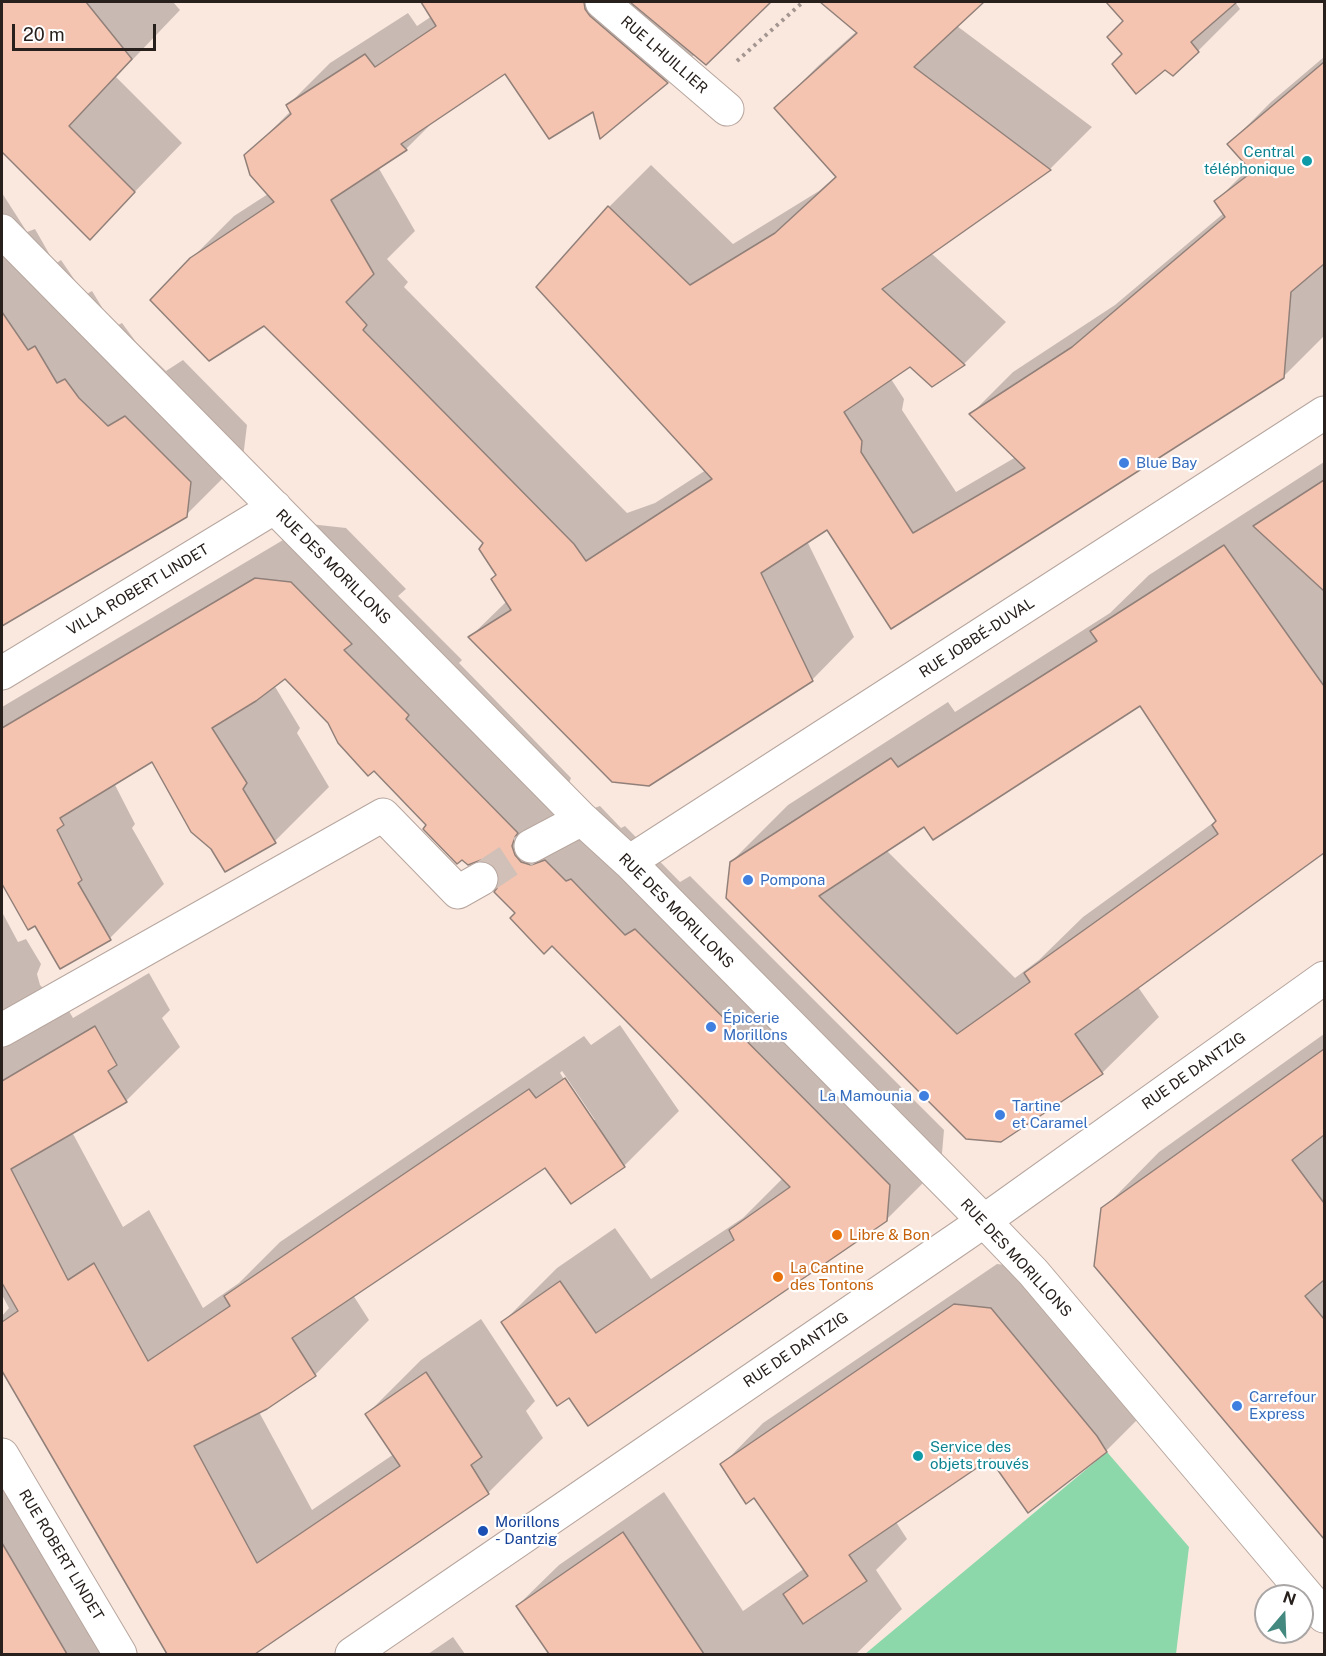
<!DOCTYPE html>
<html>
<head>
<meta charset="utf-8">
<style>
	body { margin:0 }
	#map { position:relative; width:1326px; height:1656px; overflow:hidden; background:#fae8df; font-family:"Public Sans",sans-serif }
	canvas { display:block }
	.frame { position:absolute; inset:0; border:3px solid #27201d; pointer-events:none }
	.north { position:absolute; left:1254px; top:1584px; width:60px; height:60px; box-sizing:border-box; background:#fff; border:2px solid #a9a6a5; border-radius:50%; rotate:19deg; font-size:16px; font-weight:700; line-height:24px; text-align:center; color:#27201d }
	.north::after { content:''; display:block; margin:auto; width:21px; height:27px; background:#448980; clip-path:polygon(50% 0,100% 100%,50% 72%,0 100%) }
	.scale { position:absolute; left:12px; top:24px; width:144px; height:27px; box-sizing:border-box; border:3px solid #27201d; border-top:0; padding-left:8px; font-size:18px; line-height:21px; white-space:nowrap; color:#27201d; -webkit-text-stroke:4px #fff; paint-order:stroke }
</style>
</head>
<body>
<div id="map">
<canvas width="1326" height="1656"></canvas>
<div class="frame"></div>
<div class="north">N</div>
<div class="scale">20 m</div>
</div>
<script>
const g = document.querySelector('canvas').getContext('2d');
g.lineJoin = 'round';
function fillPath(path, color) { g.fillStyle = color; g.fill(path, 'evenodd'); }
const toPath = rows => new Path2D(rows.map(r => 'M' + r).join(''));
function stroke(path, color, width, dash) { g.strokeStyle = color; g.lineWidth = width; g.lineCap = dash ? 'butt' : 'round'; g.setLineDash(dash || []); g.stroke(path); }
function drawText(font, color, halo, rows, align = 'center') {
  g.font = font + ' "Public Sans",sans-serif'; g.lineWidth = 4.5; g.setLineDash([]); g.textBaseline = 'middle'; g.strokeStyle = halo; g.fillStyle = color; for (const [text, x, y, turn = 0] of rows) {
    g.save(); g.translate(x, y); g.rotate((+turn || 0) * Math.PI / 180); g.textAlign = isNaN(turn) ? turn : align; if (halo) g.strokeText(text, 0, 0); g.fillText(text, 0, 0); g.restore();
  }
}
fillPath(toPath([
	[1107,1452,1189,1547,1176,1654,865,1654]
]), '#8cd8aa');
fillPath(toPath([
	[2,2,173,2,180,10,116,77,182,143,90,238,2,149],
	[422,2,769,2,706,63,695,54,667,82,601,136,594,110,506,72,436,119,406,149,378,167,415,231,387,259,408,282,404,287,627,513,655,503,706,470,538,287,609,207,651,165,733,244,819,191,837,175,776,108,818,66,857,31,823,2,982,2,957,26,1092,127,1050,169,931,253,1006,322,964,364,932,385,910,365,891,379,904,399,902,410,956,492,1016,457,971,414,1013,372,1115,305,1224,213,1216,201,1250,167,1229,144,1271,102,1324,57,1324,336,1283,377,892,627,828,528,807,541,854,637,812,680,470,637,507,601,485,543,265,324,191,259,234,216,268,194,246,155,291,111,288,105,330,63,408,13,417,26,432,16],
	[1111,2,1235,2,1240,9,1198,51,1165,68,1124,54,1125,21,1110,3],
	[2,193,27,232,35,229,55,264,61,260,85,295,92,291,114,327,122,323,136,342,166,371,183,360,247,425,243,458,186,515,2,624],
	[1324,462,1324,852,1138,987,1159,1017,1102,1073,1001,1141,731,862,788,805,948,702,955,712,1110,613,1149,575],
	[1141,704,1217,820,1083,917,1039,960,1015,978,886,850,925,825],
	[310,524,346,528,406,589,398,596,462,660,459,663,571,778,566,791,586,811,600,806,621,828,625,826,680,882,690,876,944,1130,941,1165,886,1220,570,1396,503,1322,557,1268,615,1228,651,1279,743,1218,783,1178,552,944,517,913,499,870,492,862,428,825,285,677,274,685,300,728,297,733,329,787,275,841,152,760,114,783,135,824,132,828,164,884,110,938,36,924,28,928,2,881,2,707],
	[2,912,18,942,26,939,41,964,37,974,40,985,48,993,59,994,73,1018,149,973,170,1010,162,1018,180,1047,126,1101,72,1132,123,1227,149,1210,203,1308,239,1283,280,1242,584,1036,591,1045,620,1025,679,1111,625,1165,571,1202,546,1166,353,1295,369,1320,315,1375,259,1412,312,1510,394,1454,367,1414,421,1360,481,1319,535,1401,526,1411,543,1438,488,1493,253,1654,169,1654,2,1367,2,1316,9,1308,2,1295],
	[562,1071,595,1120,591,1120,560,1073],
	[1324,1034,1324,1536,1096,1265,1103,1209,1159,1152],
	[997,1264,1032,1268,1147,1410,1106,1451,990,1457,896,1522,907,1539,876,1570,902,1609,856,1654,551,1654,517,1606,559,1565,664,1492,743,1611,805,1568,755,1496,722,1465,763,1423],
	[2,1435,130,1654,2,1654],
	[453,1637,465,1654,428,1654]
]), '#0003');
const building = toPath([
	[2,2,86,2,132,59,69,126,135,192,90,240,2,152,2,2],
	[421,2,584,2,585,9,590,16,668,83,600,139,593,112,549,139,505,74,401,144,407,150,331,200,374,274,346,302,367,325,363,330,574,544,586,561,712,479,536,287,608,206,690,285,775,233,836,177,774,108,857,33,820,2,984,2,914,67,1051,170,882,289,965,365,932,387,910,367,844,412,862,441,861,452,913,533,1025,468,969,414,1072,347,1225,217,1214,201,1252,172,1227,144,1324,62,1324,264,1291,292,1284,378,891,629,827,530,761,573,813,681,649,786,612,782,468,637,511,610,491,579,496,575,479,549,483,543,264,326,209,361,150,300,190,258,274,202,250,175,244,155,291,114,286,105,365,54,375,67,436,26,421,2],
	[630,2,771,2,706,65,630,2],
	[1106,2,1237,2,1191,42,1199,52,1173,76,1165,70,1136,94,1112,64,1122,54,1107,37,1123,21,1106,2],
	[2,312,28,350,35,346,57,383,65,379,79,398,108,426,125,416,191,482,187,517,2,626,2,312],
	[1324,480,1324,591,1253,526,1324,480],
	[1224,545,1324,686,1324,853,1075,1034,1103,1074,1001,1142,966,1139,726,898,730,862,891,758,898,767,1097,641,1090,631,1224,545],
	[1140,706,1216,821,1212,825,1218,834,1024,973,1030,982,957,1034,819,896,924,827,933,840,1140,706],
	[255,578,291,582,352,644,344,650,409,715,406,719,518,833,515,837,512,846,515,855,521,862,531,865,545,860,566,881,571,879,625,935,635,929,890,1185,887,1221,588,1426,569,1398,557,1406,501,1322,560,1281,596,1333,734,1240,729,1230,790,1187,552,946,544,954,510,918,515,913,494,892,497,888,500,879,498,870,491,863,481,860,468,865,462,860,457,864,423,829,426,825,374,771,368,776,338,743,328,723,285,679,256,701,212,728,247,783,243,789,276,843,225,872,211,849,191,832,152,762,60,818,64,825,57,830,82,880,78,883,111,940,60,969,35,926,28,930,2,884,2,728,255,578],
	[95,1026,117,1065,108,1071,127,1102,11,1169,68,1280,94,1263,148,1361,230,1306,224,1296,529,1089,536,1098,565,1078,625,1167,571,1204,545,1168,292,1338,316,1376,267,1409,194,1446,257,1563,400,1466,365,1414,426,1372,482,1457,471,1465,489,1494,255,1654,167,1654,2,1371,2,1322,18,1311,2,1283,2,1081,95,1026],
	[1324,1049,1324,1135,1292,1160,1324,1203,1324,1280,1305,1296,1324,1319,1324,1539,1094,1266,1101,1208,1324,1049],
	[954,1304,991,1308,1097,1436,1107,1452,1028,1513,990,1459,849,1555,867,1581,803,1624,783,1594,808,1576,754,1498,746,1504,720,1464,954,1304],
	[623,1532,704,1654,549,1654,516,1606,623,1532],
	[2,1543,67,1654,2,1654,2,1543]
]);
fillPath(building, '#f5c4b0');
stroke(building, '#918079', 1.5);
stroke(toPath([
	[481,879,531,846]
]), '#d0c0b8', 33, [33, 16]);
const minor = toPath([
	[602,2,727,109],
	[2,231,582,819,629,862,984,1221,1033,1272,1324,1616],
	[2,673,275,507],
	[531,846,582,819],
	[629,862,1324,413],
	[2,1030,383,815,458,892,481,879],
	[2,1455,120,1654],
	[352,1654,984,1221,1324,978]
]);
stroke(minor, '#b7a69e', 35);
stroke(toPath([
	[737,61,803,2]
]), '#a3958f', 4, [3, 4.5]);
stroke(minor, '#fff', 33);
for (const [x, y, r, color] of [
	[1307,161,6,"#0f9aa8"],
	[1124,463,6,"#3f7fe0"],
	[748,880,6,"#3f7fe0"],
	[711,1027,6,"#3f7fe0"],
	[924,1096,6,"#3f7fe0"],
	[1000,1115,6,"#3f7fe0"],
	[837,1235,6,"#e8710a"],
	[778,1277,6,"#e8710a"],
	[1237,1406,6,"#3f7fe0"],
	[918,1456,6,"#0f9aa8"],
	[483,1531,6,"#1a4fb4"]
]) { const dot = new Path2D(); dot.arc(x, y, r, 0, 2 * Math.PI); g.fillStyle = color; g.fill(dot); stroke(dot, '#fff', 2); }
drawText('15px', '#27201d', '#fff', [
	["RUE LHUILLIER",664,55,41],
	["RUE DES MORILLONS",333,567,45],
	["VILLA ROBERT LINDET",138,590,-31],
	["RUE JOBBÉ-DUVAL",977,638,-33],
	["RUE DES MORILLONS",676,911,45],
	["RUE DE DANTZIG",1194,1071,-35],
	["RUE DES MORILLONS",1016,1258,47],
	["RUE DE DANTZIG",796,1350,-34],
	["RUE ROBERT LINDET",61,1555,59]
]);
drawText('15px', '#0d838f', '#fff', [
	["Central",1295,152],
	["téléphonique",1295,169],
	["Service des",930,1447,"left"],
	["objets trouvés",930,1464,"left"]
], 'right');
drawText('15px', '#366cbe', '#fff', [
	["Blue Bay",1136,463],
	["Pompona",760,880],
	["Épicerie",723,1018],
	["Morillons",723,1035],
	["La Mamounia",912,1096,"right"],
	["Tartine",1012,1106],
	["et Caramel",1012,1123],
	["Carrefour",1249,1397],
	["Express",1249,1414]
], 'left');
drawText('15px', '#c56008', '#fff', [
	["Libre & Bon",849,1235],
	["La Cantine",790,1268],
	["des Tontons",790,1285]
], 'left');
drawText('15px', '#164399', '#fff', [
	["Morillons",495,1522],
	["- Dantzig",495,1539]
], 'left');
</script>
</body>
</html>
